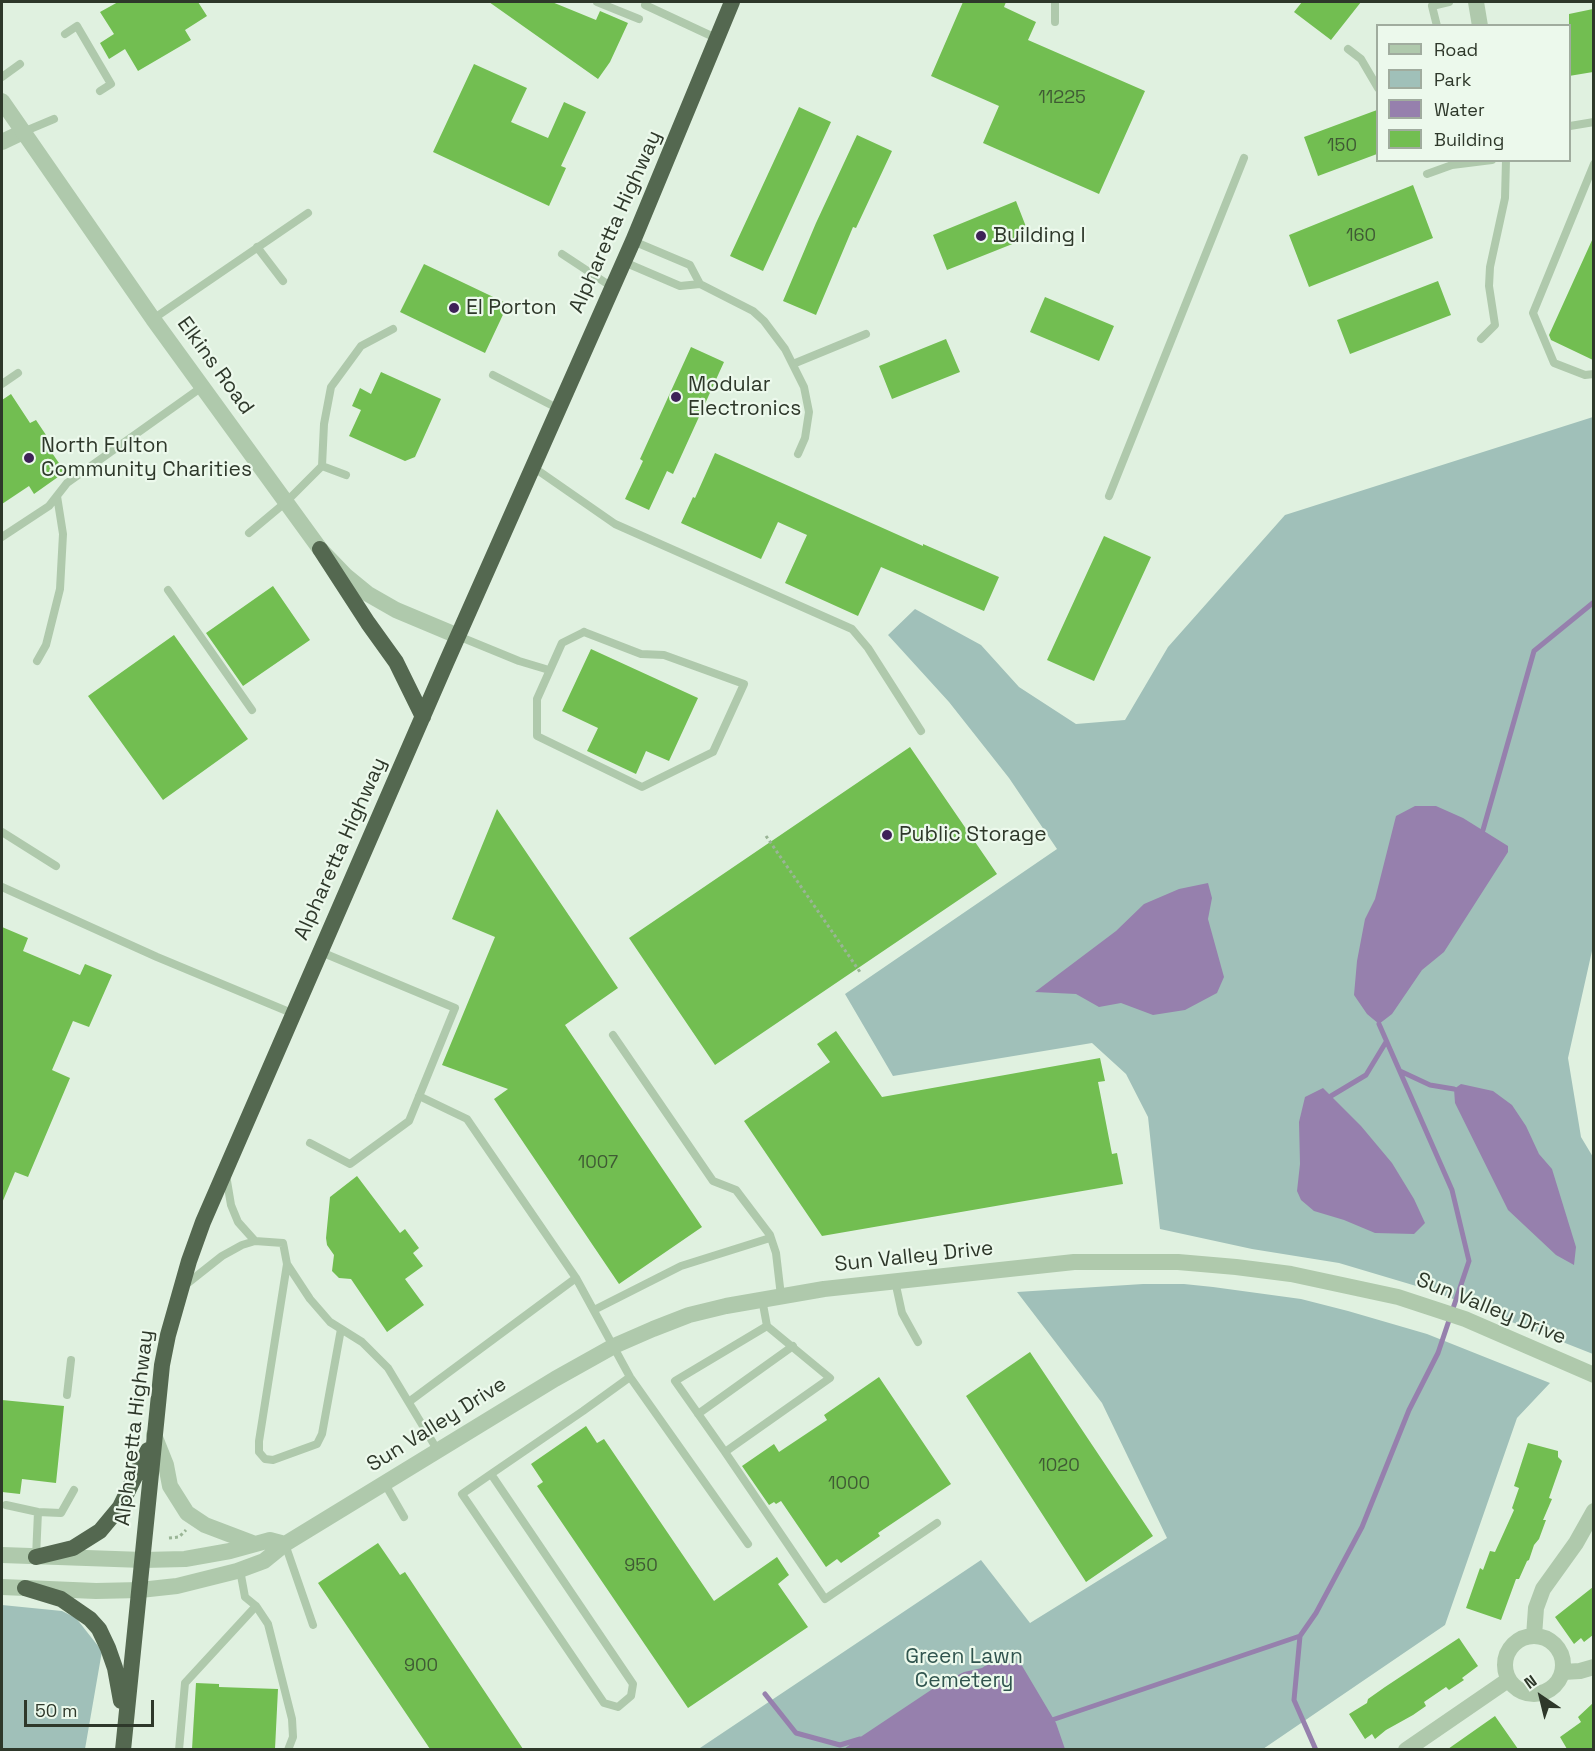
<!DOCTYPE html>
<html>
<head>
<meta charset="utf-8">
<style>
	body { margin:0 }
	#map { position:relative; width:1595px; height:1751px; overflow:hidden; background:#e0f1e0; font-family:"Space Grotesk",sans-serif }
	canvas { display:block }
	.frame { position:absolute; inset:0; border:3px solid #2e382a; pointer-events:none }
	.legend { position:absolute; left:1376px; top:24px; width:195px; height:138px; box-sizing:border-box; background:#ecf9ec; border:2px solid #a0ac9e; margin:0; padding:8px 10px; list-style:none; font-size:18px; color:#2e382a }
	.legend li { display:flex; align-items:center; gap:12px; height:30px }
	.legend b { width:30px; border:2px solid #a0ac9e }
	.north { position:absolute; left:1511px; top:1667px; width:60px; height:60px; -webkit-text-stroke:4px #ecf9ec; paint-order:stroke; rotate:325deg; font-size:16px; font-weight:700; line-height:24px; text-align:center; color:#2e382a }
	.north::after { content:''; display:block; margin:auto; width:21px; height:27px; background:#2e382a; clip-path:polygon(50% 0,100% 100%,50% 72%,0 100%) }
	.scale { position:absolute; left:24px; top:1700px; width:130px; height:27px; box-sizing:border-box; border:3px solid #2e382a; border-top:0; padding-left:8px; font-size:18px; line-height:21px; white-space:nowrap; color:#2e382a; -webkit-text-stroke:4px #ecf9ec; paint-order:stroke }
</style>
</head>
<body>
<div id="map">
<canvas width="1595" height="1751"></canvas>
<div class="frame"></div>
<ul class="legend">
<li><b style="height:8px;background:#afc9ac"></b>Road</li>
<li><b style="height:16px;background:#a0c0b9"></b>Park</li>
<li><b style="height:16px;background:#9680ad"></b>Water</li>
<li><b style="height:16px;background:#72be51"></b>Building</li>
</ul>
<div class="north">N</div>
<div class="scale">50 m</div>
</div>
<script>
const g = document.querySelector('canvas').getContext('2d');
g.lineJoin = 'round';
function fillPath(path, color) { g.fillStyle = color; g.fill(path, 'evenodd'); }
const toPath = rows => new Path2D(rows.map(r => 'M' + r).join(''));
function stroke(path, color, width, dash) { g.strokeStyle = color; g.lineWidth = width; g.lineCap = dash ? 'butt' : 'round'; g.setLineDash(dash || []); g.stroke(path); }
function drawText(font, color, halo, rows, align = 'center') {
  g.font = font + ' "Space Grotesk",sans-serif'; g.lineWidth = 4.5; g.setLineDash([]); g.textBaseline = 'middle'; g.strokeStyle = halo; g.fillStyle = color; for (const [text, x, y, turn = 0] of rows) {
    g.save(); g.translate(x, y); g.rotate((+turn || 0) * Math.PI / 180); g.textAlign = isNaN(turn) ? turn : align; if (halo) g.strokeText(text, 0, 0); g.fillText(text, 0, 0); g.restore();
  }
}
fillPath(toPath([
	[1593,417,1594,942,1568,1058,1581,1137,1593,1157,1593,1354,1433,1291,1339,1263,1252,1249,1160,1229,1148,1117,1126,1074,1092,1043,893,1076,845,994,1057,849,1009,778,949,702,888,635,915,609,981,645,1019,687,1076,724,1125,720,1168,647,1285,515],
	[1143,1284,1184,1284,1213,1287,1301,1299,1348,1311,1427,1334,1550,1383,1517,1418,1445,1625,1263,1749,697,1750,981,1560,1030,1623,1167,1538,1102,1403,1017,1292],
	[2,1605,62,1611,76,1618,102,1651,85,1749,2,1749]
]), '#a0c0b9');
fillPath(toPath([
	[1415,806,1436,806,1463,818,1508,846,1508,852,1444,952,1422,970,1392,1014,1379,1024,1367,1014,1354,995,1357,961,1365,919,1375,899,1396,816],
	[1208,883,1212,898,1208,919,1224,977,1217,993,1185,1010,1153,1015,1121,1003,1099,1007,1076,994,1035,992,1116,931,1144,904,1179,889],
	[1461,1084,1493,1091,1512,1105,1526,1126,1539,1154,1552,1169,1576,1247,1574,1265,1556,1255,1508,1210,1455,1103,1454,1089],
	[1323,1088,1361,1126,1392,1163,1414,1199,1425,1223,1414,1234,1375,1233,1344,1220,1314,1211,1301,1200,1297,1191,1300,1164,1299,1122,1305,1097],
	[992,1661,1021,1664,1056,1723,1065,1749,844,1749,856,1740,940,1684,964,1672,982,1668]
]), '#9680ad');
stroke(toPath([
	[1483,830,1534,651,1594,602],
	[1400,1071,1430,1085,1454,1089],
	[1331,1096,1366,1075,1386,1042],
	[765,1694,796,1733,840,1745,860,1739],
	[1049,1721,1300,1636],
	[1316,1750,1294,1700,1300,1636,1316,1613,1362,1527,1409,1410,1438,1353,1469,1261,1452,1190,1379,1024]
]), '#9680ad', 5);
fillPath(toPath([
	[118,2,198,2,207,16,185,30,191,40,138,71,125,49,109,59,100,43,114,34,100,12],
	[489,2,552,2,596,20,600,11,628,23,610,62,598,79],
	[963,2,1006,2,1004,7,1036,22,1028,40,1145,91,1099,194,983,143,999,106,931,76],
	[1302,2,1361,2,1331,40,1294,12],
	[1593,9,1593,72,1569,76,1569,14],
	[474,64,527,88,511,122,548,138,564,102,586,112,561,166,566,168,549,206,433,152],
	[799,107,831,122,763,271,730,256],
	[1377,110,1377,154,1318,176,1304,137],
	[857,135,892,151,856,228,853,227,816,315,783,301,816,223],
	[1413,185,1433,238,1309,287,1289,235],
	[1016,201,1030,237,947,270,933,235],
	[1593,238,1593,360,1551,340,1549,335],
	[424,264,508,304,485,353,400,312],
	[1438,281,1451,315,1350,354,1337,320],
	[1045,297,1114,326,1099,361,1030,332],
	[946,339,960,372,892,399,879,366],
	[691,347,724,362,673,474,667,471,649,510,625,499,643,461,640,459],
	[381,372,441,399,415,457,405,461,349,436,361,410,352,406,360,388,371,394],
	[11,394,30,423,36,420,50,441,46,444,65,472,34,494,29,486,2,504,2,400],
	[715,453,923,546,923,544,999,577,984,611,881,567,858,616,785,583,807,535,778,522,761,559,681,523,693,497,695,498],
	[1104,536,1151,557,1094,681,1047,660],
	[273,586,310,640,243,686,206,633],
	[174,635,248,739,163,800,88,696],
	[591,649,698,698,669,761,646,751,636,774,587,751,598,728,562,711],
	[910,747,997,874,715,1065,629,938],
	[497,809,618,988,565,1025,702,1227,619,1284,494,1099,508,1089,442,1065,495,937,452,919],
	[2,927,28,938,23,951,80,975,85,964,112,975,89,1027,73,1021,52,1070,70,1078,28,1177,15,1172,2,1203],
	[836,1031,882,1097,1100,1058,1105,1081,1098,1082,1112,1154,1117,1153,1123,1184,822,1236,744,1121,830,1062,817,1044],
	[357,1176,400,1233,405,1229,419,1248,413,1253,423,1266,405,1279,424,1305,387,1332,351,1279,339,1278,332,1271,334,1255,327,1245,326,1238,330,1197],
	[1030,1352,1153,1536,1086,1582,966,1396],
	[879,1377,951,1484,878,1533,880,1536,841,1563,837,1559,826,1567,781,1501,776,1504,774,1502,769,1505,742,1466,774,1444,779,1452,827,1420,824,1415],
	[2,1400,64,1406,56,1483,22,1479,20,1494,2,1492],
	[586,1426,597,1443,604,1439,714,1601,777,1557,789,1575,778,1584,808,1627,688,1708,537,1486,543,1482,531,1464],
	[1528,1443,1558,1451,1558,1457,1562,1461,1549,1498,1552,1499,1543,1520,1546,1520,1539,1539,1534,1545,1529,1560,1527,1561,1519,1579,1516,1579,1501,1620,1466,1608,1480,1568,1483,1570,1490,1551,1495,1552,1514,1510,1512,1508,1519,1488,1514,1486],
	[378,1543,400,1575,405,1572,523,1749,430,1749,318,1583],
	[1593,1587,1593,1635,1584,1642,1581,1638,1574,1644,1555,1617],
	[1459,1638,1478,1666,1462,1678,1464,1680,1449,1690,1446,1687,1424,1702,1426,1706,1413,1715,1386,1730,1375,1739,1372,1734,1365,1739,1349,1714,1367,1703,1368,1699,1385,1687],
	[196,1683,219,1684,219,1687,278,1689,275,1749,192,1749],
	[1593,1703,1593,1749,1567,1749,1560,1737,1581,1722,1578,1717],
	[1495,1716,1518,1749,1448,1749]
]), '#72be51');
stroke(toPath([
	[766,836,860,972],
	[169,1538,179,1537,186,1530]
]), '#9ab596', 3, [3, 3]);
stroke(toPath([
	[597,2,639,19],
	[646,2,645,5,718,39],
	[1055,22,1055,2],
	[1437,26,1432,6,1449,2],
	[65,34,77,26,111,84,100,91],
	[1348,49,1361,59,1378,88],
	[2,77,20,64],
	[1570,126,1594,122],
	[23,132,54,119],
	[1594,164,1533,313,1554,363,1585,375,1594,374],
	[1427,174,1452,165,1492,160],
	[257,247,283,281],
	[562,254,612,287],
	[624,262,680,286,700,284,690,265,633,241],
	[700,284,753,311,764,321,785,349,804,387,809,412,805,438,798,454],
	[153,319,308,213],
	[1481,339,1495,325,1489,286,1490,267,1505,198,1506,160],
	[793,364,866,334],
	[493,375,559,409],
	[2,384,18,373],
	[322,466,324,424,331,387,361,346,393,329],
	[533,467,615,524,852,629,868,648,921,731],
	[1109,496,1244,158],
	[249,533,286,502,322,466,346,475],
	[2,537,49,506,67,483,202,387],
	[168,590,252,710],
	[584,632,641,654,664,655,744,684,713,752,642,787,537,736,537,699,562,643,584,632],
	[458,636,519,661,549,670],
	[37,661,46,645,60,589,63,534,57,496],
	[2,832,56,866],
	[2,887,157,957,294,1014],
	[613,1035,713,1181,736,1190,770,1235,776,1253,781,1296],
	[419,1096,467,1119,576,1278,630,1377,748,1544],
	[310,1143,350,1164,409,1121,455,1008,321,952],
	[226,1175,231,1205,238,1222,255,1241],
	[287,1264,259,1441,259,1452,265,1459,273,1460,317,1444,322,1434,341,1329],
	[895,1281,902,1313,918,1342],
	[184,1286,222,1256,242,1245,255,1241,283,1243,287,1264,310,1299,330,1322,362,1342,388,1368,438,1451],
	[762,1299,767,1326,830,1378,725,1452,675,1381,767,1326],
	[594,1310,681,1266,770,1238],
	[67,1395,71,1360],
	[410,1401,576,1278],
	[698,1414,793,1346],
	[725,1452,825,1599,937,1523],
	[491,1474,633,1684,631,1696,618,1707,604,1703,462,1494,491,1474,583,1411,630,1377],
	[385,1484,404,1517],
	[6,1505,38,1512,61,1513,74,1490],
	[285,1544,313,1625],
	[36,1557,38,1512],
	[240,1570,245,1597,256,1606,268,1624,292,1719,293,1737,288,1750],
	[179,1750,185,1683,256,1606]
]), '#afc9ac', 8);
stroke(toPath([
	[1476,2,1480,26],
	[2,142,23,132],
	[2,1555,143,1560],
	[2,1587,96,1591,140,1590],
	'1505 1665a29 29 0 1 1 58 0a29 29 0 1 1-58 0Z',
	[1534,1636,1536,1608,1543,1589,1576,1543,1594,1511],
	[1563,1672,1580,1671,1594,1667],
	[1406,1750,1508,1680]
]), '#afc9ac', 16);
stroke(toPath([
	[2,101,153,319,320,549,346,576,368,594,396,610,458,636],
	[154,1435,166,1465,170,1486,187,1513,205,1525,255,1544],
	[143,1560,185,1559,230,1551,270,1540,285,1544],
	[140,1590,177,1586,237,1571,264,1561,285,1544,555,1379,614,1346,653,1329,689,1315,726,1306,824,1289,1074,1262,1178,1262,1236,1267,1291,1274,1398,1297,1465,1319,1594,1375]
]), '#afc9ac', 16);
stroke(toPath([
	[320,549,368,623,396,662,423,717],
	[36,1557,73,1548,100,1531,120,1507,148,1450],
	[25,1588,61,1599,90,1619,99,1629,108,1648,115,1668,121,1701],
	[123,1750,162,1365,168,1335,189,1261,203,1222,446,663,633,241,732,2]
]), '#546850', 16);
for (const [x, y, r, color] of [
	[981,236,6,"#3e2257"],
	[454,308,6,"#3e2257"],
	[676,397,6,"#3e2257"],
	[29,458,6,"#3e2257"],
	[887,835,6,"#3e2257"]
]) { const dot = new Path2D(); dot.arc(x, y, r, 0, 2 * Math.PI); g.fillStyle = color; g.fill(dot); stroke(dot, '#ecf9ec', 2); }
drawText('18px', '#3f5a34', null, [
	["11225",1062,98],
	["150",1342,146],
	["160",1361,236],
	["1007",598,1163],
	["1020",1059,1466],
	["1000",849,1484],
	["950",641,1566],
	["900",421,1666]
]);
drawText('21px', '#2e382a', '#ecf9ec', [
	["Alpharetta Highway",616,222,-66],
	["Elkins Road",215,366,54],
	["Alpharetta Highway",341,849,-66],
	["Sun Valley Drive",914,1257,-6],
	["Sun Valley Drive",1491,1309,22],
	["Sun Valley Drive",437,1425,-32],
	["Alpharetta Highway",135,1428,-83]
]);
drawText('21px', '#2e382a', '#ecf9ec', [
	["Building I",993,236],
	["El Porton",466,308],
	["Modular",688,385],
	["Electronics",688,409],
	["North Fulton",41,446],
	["Community Charities",41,470],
	["Public Storage",899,835]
], 'left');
drawText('21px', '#30544e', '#ecf9ec', [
	["Green Lawn",964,1657],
	["Cemetery",964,1681]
]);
</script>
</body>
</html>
